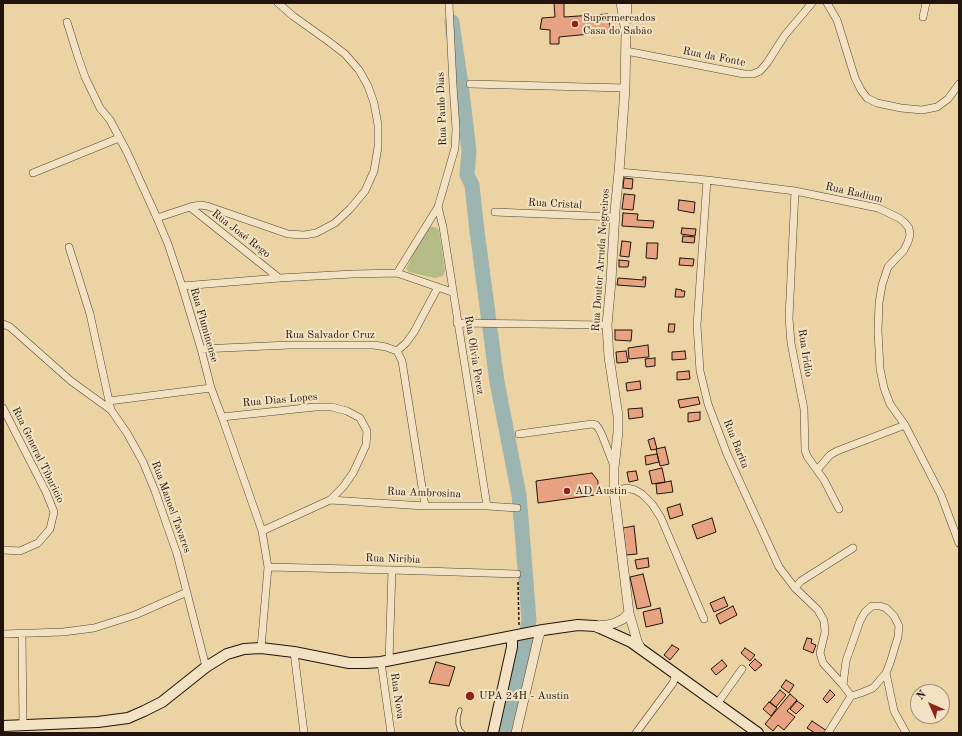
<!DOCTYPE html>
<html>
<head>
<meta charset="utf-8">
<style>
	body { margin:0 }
	#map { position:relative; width:962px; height:736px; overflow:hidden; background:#ebd3a3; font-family:"Old Standard TT",serif }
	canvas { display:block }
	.frame { position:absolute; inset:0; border:4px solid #22140c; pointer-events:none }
	.north { position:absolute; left:910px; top:684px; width:40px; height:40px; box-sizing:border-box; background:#f2e2c3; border:1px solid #9f907a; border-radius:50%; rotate:315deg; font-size:11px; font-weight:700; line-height:16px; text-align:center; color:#22140c }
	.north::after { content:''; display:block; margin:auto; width:14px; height:18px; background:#8f2418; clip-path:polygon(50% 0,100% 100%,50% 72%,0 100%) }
</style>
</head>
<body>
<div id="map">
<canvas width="962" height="736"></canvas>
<div class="frame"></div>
<div class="north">N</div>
</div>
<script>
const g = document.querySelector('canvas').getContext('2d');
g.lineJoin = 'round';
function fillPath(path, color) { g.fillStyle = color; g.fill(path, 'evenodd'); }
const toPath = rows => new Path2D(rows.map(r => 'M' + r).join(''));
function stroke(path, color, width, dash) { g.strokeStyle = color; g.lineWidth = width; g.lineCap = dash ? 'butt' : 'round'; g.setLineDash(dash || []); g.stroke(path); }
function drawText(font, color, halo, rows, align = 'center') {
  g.font = font + ' "Old Standard TT",serif'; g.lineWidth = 4; g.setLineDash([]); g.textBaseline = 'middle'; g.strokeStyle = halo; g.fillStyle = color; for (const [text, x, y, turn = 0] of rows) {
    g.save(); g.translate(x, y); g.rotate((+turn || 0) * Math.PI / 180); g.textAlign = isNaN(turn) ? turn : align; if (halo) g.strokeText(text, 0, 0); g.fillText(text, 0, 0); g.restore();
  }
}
fillPath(toPath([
	[430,227,435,227,439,230,445,271,443,276,435,278,409,272,406,269,425,230]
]), '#b6bc86');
stroke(toPath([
	[452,22,453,30,461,84,469,151,467,175,472,185,477,231,497,382,519,495,522,531,529,620,525,642,503,733]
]), '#9db5b1', 15);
const building = toPath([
	[554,3,564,3,564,17,608,14,611,32,559,37,559,44,550,44,550,30,540,29,542,18,555,17,554,3],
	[624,178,633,179,632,189,623,188,624,178],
	[624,194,635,195,633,210,622,209,624,194],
	[679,200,695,202,694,213,678,210,679,200],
	[623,213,638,214,637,220,654,221,653,228,622,226,623,213],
	[682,228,696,229,695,236,681,234,682,228],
	[683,236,695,237,694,243,682,242,683,236],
	[622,241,631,242,629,257,620,256,622,241],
	[647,243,658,243,657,259,646,258,647,243],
	[680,258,694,259,693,266,679,265,680,258],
	[619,260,629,261,628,267,619,267,619,260],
	[643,277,646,277,645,287,617,285,618,278,643,280,643,277],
	[676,289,682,290,681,291,685,291,684,297,675,297,676,289],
	[669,324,675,324,674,332,668,332,669,324],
	[615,330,632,330,631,341,615,340,615,330],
	[648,345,649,357,629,359,628,348,648,345],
	[626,351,628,362,617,363,616,352,626,351],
	[685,351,686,359,672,360,672,352,685,351],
	[655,358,655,366,646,367,645,359,655,358],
	[689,371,690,379,677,380,677,372,689,371],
	[640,381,641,389,627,391,626,383,640,381],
	[698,397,700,404,680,408,678,400,698,397],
	[642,408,643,417,629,419,628,409,642,408],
	[700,412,700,420,688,422,688,413,700,412],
	[654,438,657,449,651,450,648,440,654,438],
	[665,447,669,464,660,466,656,449,665,447],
	[657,454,659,462,646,465,645,456,657,454],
	[662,468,665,482,652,484,649,471,662,468],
	[636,471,638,480,629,482,627,472,636,471],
	[592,473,598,481,598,487,595,495,538,503,536,481,592,473],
	[671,481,673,492,657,494,656,484,671,481],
	[680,504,683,515,670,519,667,508,680,504],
	[712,518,716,532,697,539,692,525,712,518],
	[634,526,637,554,626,555,623,528,634,526],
	[648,558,649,567,637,569,635,560,648,558],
	[643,574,651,606,637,609,630,577,643,574],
	[724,597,728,606,714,612,710,603,724,597],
	[733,606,737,615,720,624,716,615,733,606],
	[660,608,663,623,646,627,643,612,660,608],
	[807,638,812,639,811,643,816,645,813,653,803,649,807,638],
	[672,645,679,649,670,660,664,655,672,645],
	[745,648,755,655,750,661,741,653,745,648],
	[755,659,762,665,755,671,749,665,755,659],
	[722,660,727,666,716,675,711,669,722,660],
	[436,662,455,667,449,686,429,683,436,662],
	[786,680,794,685,789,693,781,687,786,680],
	[780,690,786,695,776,707,770,702,780,690],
	[830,690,835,695,827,703,823,699,830,690],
	[790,694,797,700,787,711,795,717,784,730,778,725,773,731,765,724,790,694],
	[797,701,804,706,796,714,790,709,797,701],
	[769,702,777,708,771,716,763,709,769,702],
	[812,721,827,731,825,733,815,733,807,728,812,721]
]);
fillPath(building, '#e7a282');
stroke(building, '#22140c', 1);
const service = toPath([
	[460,710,458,717,458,724,460,730,463,733]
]);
const minor = toPath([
	[827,3,837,20,855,78,861,90,867,98,877,103,901,108,922,110,937,107,948,99,959,84],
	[923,17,926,3],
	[627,21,628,3],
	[67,22,78,57,85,77,100,108,110,120,127,152,157,218,168,244,182,286,201,349,211,388,222,417,262,531,268,567,261,648],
	[626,51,744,74,753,74,760,71,767,63,785,35,812,3],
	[470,84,625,88],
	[619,172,707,180,795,191,878,208,899,218,904,222,909,228,910,235,908,242,904,250,888,267,882,285,879,303,878,331,880,369,884,388,890,404,905,425,941,495,959,543],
	[33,173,119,138],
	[707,180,697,325,700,371,708,404,727,454,779,567,795,588,818,610,824,621,825,632,820,653,823,663,843,685],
	[795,191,789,318,791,343,804,409,805,450,807,456,824,480,839,509],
	[190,207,279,278],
	[438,207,443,227,487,506],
	[495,212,615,217],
	[157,218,190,207,200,205,207,206,288,234,304,235,316,233,335,223,350,209,365,191,374,171,378,147,378,125,374,103,368,86,359,70,345,54,328,41,293,16,278,3],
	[69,247,90,314,111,410,127,433,143,462,155,491,177,554,206,667],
	[397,273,438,207,455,148,456,129,453,85,449,3],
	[182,286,279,278,353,274,397,273,452,292],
	[457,323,607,325],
	[3,324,10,327,71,381,111,410],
	[201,349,289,345,374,345,386,347,397,351,402,361,425,506],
	[397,351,406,343,414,332,438,287],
	[109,401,211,388],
	[3,408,46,492,54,512,50,529,38,543,20,551,3,550],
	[222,417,315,407,332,407,347,411,360,418,367,431,366,445,360,458,353,473,343,487,330,500,262,531],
	[519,434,592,424,596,425,599,429,602,435,614,466],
	[817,470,830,455,837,451,905,425],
	[614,491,627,488,635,490,642,494,652,504,661,518,704,619],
	[330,500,425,506,487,506,517,508],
	[268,567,392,570,517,574],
	[795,588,801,581,853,548],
	[3,634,63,632,94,628,135,615,187,592],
	[22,634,23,725],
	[294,652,304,733],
	[389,661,392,570],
	[381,662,391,733],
	[886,673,894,711,906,733],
	[717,704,742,669],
	[636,733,673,683,676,674],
	[828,733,851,696,861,693,873,688,886,673,890,663,898,637,899,626,894,616,886,608,880,606,872,606,865,612,860,621,846,661,843,685,851,696]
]);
const tertiary = toPath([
	[621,3,626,32,625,88,619,172,615,211,611,281,607,325,609,357,618,416,618,432,614,468,614,491,629,613,637,641,641,649],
	[595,626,607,625,615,623,623,619,629,613],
	[516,733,538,639,540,633,543,630]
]);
const secondary = toPath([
	[3,726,98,722,128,718,144,711,162,702,206,667,227,654,244,649,261,648,294,652,349,663,366,663,381,662,543,630,578,625,595,626,600,628,631,642,758,733],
	[493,733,512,647,512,641,509,637]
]);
stroke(service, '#544432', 5);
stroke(minor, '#544432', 8);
stroke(tertiary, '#544432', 10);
stroke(secondary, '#22140c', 12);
stroke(toPath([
	[518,582,519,626]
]), '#22140c', 1.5, [3, 2]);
stroke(service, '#f2e2c3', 3.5);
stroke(minor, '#f2e2c3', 7);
stroke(tertiary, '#f2e2c3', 9);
stroke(secondary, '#f2e2c3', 10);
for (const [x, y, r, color] of [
	[575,24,4,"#8f2418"],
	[567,491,4,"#8f2418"],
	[470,696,5,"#8f2418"]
]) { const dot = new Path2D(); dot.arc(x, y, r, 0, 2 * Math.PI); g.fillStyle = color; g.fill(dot); stroke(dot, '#f2e2c3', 1.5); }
drawText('11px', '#22140c', '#f2e2c3', [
	["Supermercados",583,18],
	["Casa do Sabão",583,31],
	["AD Austin",575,491],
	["UPA 24H - Austin",479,696]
], 'left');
drawText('11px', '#22140c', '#f2e2c3', [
	["Rua da Fonte",714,57,11],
	["Rua Paulo Dias",442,109,-92],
	["Rua Radium",854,193,13],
	["Rua Cristal",555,204,3],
	["Rua José Rego",241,234,38],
	["Rua Doutor Arruda Negreiros",601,260,-86],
	["Rua Fluminense",204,325,74],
	["Rua Salvador Cruz",330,335],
	["Rua Iridio",805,353,81],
	["Rua Olivia Perez",474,355,81],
	["Rua Dias Lopes",280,400,-5],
	["Rua Barita",736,444,68],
	["Rua General Tiburicio",38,455,64],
	["Rua Ambrosina",424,493,2],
	["Rua Manoel Tavares",171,507,70],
	["Rua Niribia",393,559,2],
	["Rua Nova",397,696,82]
]);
</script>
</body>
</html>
